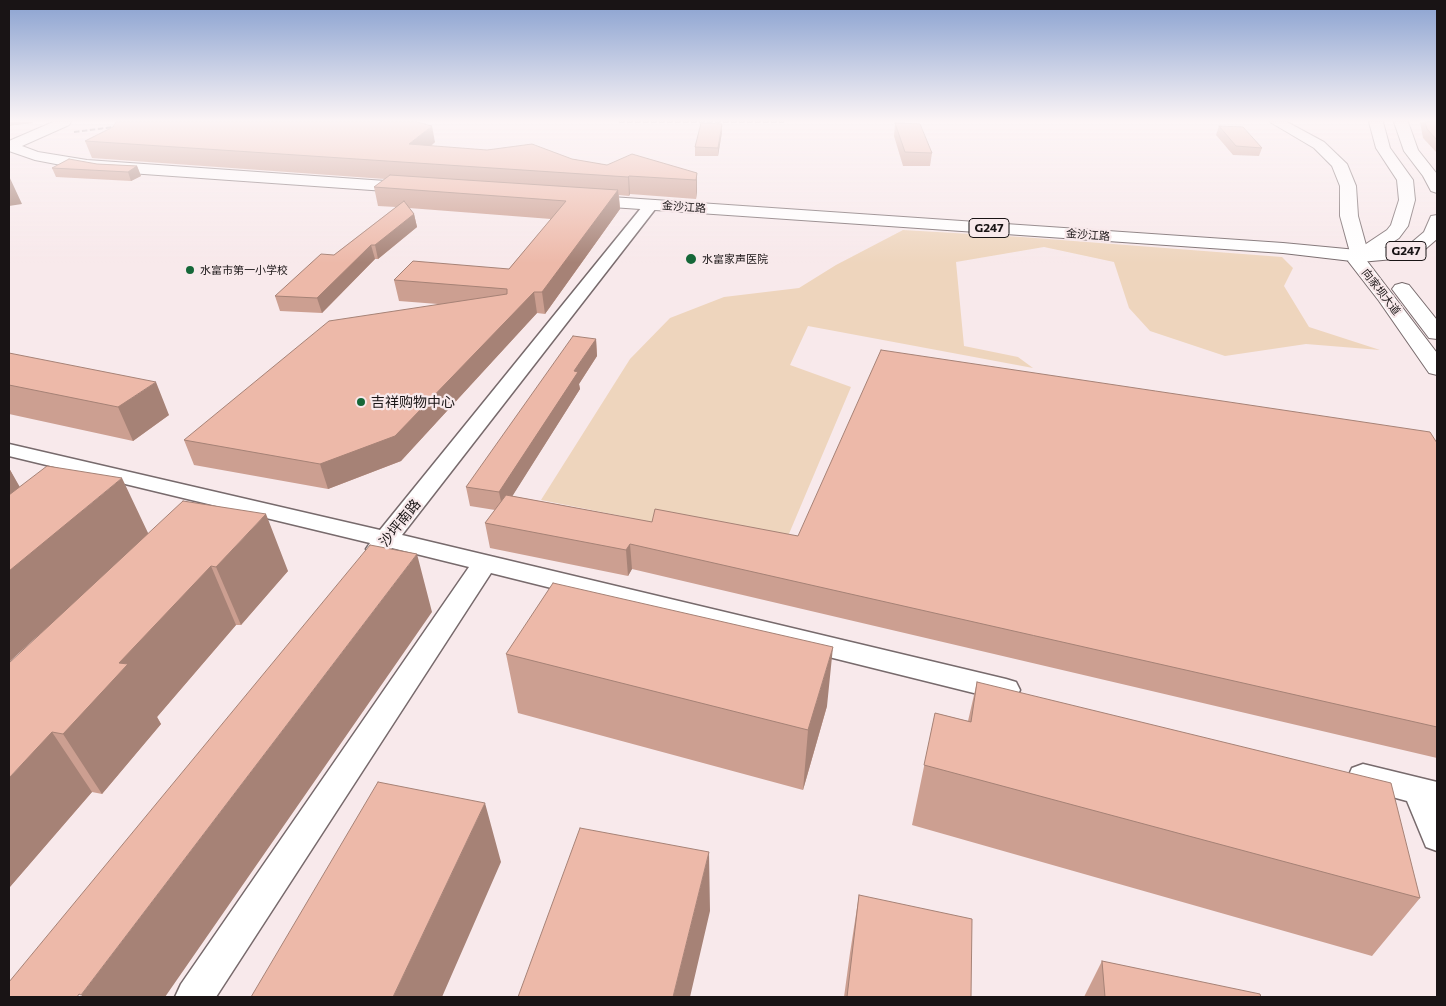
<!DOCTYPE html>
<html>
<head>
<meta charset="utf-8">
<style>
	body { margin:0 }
	#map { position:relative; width:1446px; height:1006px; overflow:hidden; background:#f8e9eb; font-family:Commissioner,sans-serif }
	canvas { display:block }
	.frame { position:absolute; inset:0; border:10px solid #191415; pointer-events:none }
</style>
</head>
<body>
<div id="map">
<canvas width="1446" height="1006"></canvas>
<div class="frame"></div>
</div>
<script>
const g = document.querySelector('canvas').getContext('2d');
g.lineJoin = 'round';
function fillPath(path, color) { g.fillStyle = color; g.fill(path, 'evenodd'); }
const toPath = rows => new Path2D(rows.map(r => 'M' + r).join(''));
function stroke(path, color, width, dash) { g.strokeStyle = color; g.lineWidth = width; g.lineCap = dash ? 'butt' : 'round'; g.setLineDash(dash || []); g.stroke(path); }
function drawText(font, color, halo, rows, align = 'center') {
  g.font = font + ' Commissioner,"Noto Sans SC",sans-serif'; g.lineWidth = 4.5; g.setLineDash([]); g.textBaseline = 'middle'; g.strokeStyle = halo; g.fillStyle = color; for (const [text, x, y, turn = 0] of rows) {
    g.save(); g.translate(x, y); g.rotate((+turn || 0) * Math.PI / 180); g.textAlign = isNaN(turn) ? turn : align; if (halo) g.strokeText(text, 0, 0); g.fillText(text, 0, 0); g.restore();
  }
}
fillPath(toPath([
	[903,230,1022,237,1282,257,1293,268,1284,286,1309,327,1380,350,1306,344,1225,356,1150,331,1129,308,1114,262,1044,247,956,262,964,346,1018,357,1033,368,808,326,790,365,851,387,783,548,541,500,630,359,670,318,724,297,799,288,836,265]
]), '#eed5bd');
const minor = toPath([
	[651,201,656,202,658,205,656,208,402,535,1006,679,1016,682,1020,690,1016,698,1006,701,491,573,216,997,175,997,181,984,469,567,392,548,386,555,378,557,370,555,366,549,370,543,9,456,9,444,380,530,646,202,651,201],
	[1363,764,1437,782,1437,851,1426,847,1407,801,1352,786,1348,777,1352,768,1363,764]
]);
const major = toPath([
	[1270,122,1287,122,1324,142,1347,164,1356,186,1358,216,1369,256,1367,261,1437,353,1437,375,1429,373,1379,301,1348,261,1351,256,1340,216,1340,186,1332,166,1314,148,1270,122],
	[1402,283,1409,285,1437,320,1437,339,1429,338,1392,289,1395,285,1402,283]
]);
const highway = toPath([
	[53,122,71,122,69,125,22,146,38,152,87,160,414,183,420,185,422,188,420,191,414,193,87,170,35,160,9,151,9,141,53,122],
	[1369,122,1383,122,1390,148,1413,180,1415,200,1408,226,1399,238,1384,248,1411,243,1424,232,1431,216,1437,215,1437,239,1423,251,1394,259,1360,262,1283,253,582,205,576,203,574,200,576,197,582,195,1283,243,1357,250,1387,230,1391,225,1399,200,1397,180,1376,148,1369,122],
	[1394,122,1408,122,1418,150,1437,174,1437,193,1431,191,1423,176,1404,151,1394,122]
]);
stroke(minor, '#776a6c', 3);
stroke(major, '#776a6c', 2);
stroke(highway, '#776a6c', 2);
fillPath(minor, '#fff');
fillPath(major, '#fff');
fillPath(highway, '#fff');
stroke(toPath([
	[619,122,784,122],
	[74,132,154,122]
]), '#756c6e', 2, [5.5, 2.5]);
fillPath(toPath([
	[1420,122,1437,122,1437,153,1423,138],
	[895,123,932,153,930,166,903,166,894,136],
	[1219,126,1262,148,1259,156,1233,155,1216,135],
	[722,132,718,156,695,156,695,147],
	[85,141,435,142,431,146,572,159,607,165,697,173,697,191,696,199,630,194,629,196,619,195,620,209,545,314,537,313,401,461,328,489,194,465,184,440,438,304,399,301,394,280,509,269,551,219,409,208,414,214,417,227,378,259,375,259,322,313,280,311,275,296,334,255,396,207,378,206,374,187,385,179,92,158],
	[97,164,137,166,141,176,131,181,56,177,52,168],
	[596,339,597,356,579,384,580,389,512,496,652,522,798,536,1437,443,1437,758,632,569,628,576,490,548,485,523,495,510,470,506,466,487],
	[9,353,169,415,133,441,9,414],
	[9,468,19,487,148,533,288,571,241,625,236,625,157,717,161,724,102,794,92,792,9,888,41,632,9,662],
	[506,654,827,706,803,790,518,713],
	[977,682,1420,898,1372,956,912,825,935,713,968,721],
	[859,895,971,997,844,997,850,953],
	[1102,961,1261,997,1084,997]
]), '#cc9f91');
fillPath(toPath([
	[9,122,32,122,33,123,9,126],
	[722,124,722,132,718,156,718,148],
	[432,126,435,142,412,162,409,144],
	[137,166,141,176,131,181,128,172],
	[697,173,697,191,696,199,696,180],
	[9,176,22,204,9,206],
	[629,176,630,194,629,196,628,177],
	[618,190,620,209,545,314,542,292],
	[414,214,417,227,378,259,375,245],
	[371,245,375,259,322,313,317,298],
	[534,292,537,313,401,461,328,489,320,464],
	[596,339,597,356,579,384,580,389,503,511,499,492,574,371],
	[156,382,169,415,133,441,118,407],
	[9,468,25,496,9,509],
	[122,478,149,535,9,662,9,571],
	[266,514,288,571,241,625,216,567],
	[630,544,632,569,628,576,626,550],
	[417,554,432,612,165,997,83,997,81,995],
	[211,566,236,625,157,717,161,724,102,794,63,734,119,663],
	[833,647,827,706,803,790,808,730],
	[52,732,92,792,9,888,9,778],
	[485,803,501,862,442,997,393,997],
	[709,852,710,911,690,997,673,997]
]), '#a68276');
const building = toPath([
	[116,122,417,122,432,126,409,144,487,150,532,144,572,159,607,165,632,154,697,173,696,180,629,176,628,177,85,141,113,127,116,122],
	[1425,122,1437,122,1437,140,1427,129,1425,122],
	[701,123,722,124,718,148,695,147,701,123],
	[895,123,920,124,932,153,905,152,895,123],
	[1219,126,1243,127,1262,148,1236,146,1219,126],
	[69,159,97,164,137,166,128,172,52,168,69,159],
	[390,175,618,190,542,292,534,292,395,436,320,464,184,440,329,321,507,294,507,289,394,280,413,261,509,269,566,201,374,187,390,175],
	[404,201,414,214,375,245,371,245,317,298,275,296,321,254,334,255,404,201],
	[573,336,596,339,574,371,578,372,499,492,466,487,573,336],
	[881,350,1430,432,1437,443,1437,727,630,544,626,550,485,523,506,495,652,522,655,509,798,536,881,350],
	[9,353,156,382,118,407,9,385,9,353],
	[47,466,122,478,9,571,9,495,47,466],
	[183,501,266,514,216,567,211,566,119,663,128,664,63,734,52,732,9,778,9,663,183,501],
	[370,545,417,554,81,995,79,994,77,997,9,997,9,982,370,545],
	[553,583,833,647,808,730,506,654,553,583],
	[977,682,1391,783,1420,898,924,765,935,713,971,722,977,682],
	[378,782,485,803,393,997,251,997,378,782],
	[580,828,709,852,673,997,518,997,580,828],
	[859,895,972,919,971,997,847,997,859,895],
	[1102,961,1260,994,1261,997,1105,997,1102,961]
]);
fillPath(building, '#edb9a9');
stroke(building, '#a68276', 1);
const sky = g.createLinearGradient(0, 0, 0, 263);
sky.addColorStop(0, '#89a1d0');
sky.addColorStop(0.46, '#fcf5f6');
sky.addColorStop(1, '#fcf5f600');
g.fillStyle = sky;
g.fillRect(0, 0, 1446, 263);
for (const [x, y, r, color] of [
	[691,259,6,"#156738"],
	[190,270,5,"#156738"],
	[361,402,5,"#156738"]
]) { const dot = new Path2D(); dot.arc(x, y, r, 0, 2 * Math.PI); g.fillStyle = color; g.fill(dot); stroke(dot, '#f8e9eb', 2); }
drawText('11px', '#191415', '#f8e9eb', [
	["金沙江路",684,207,4],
	["金沙江路",1088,235,4],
	["向家坝大道",1381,292,52]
]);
drawText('11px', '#191415', '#f8e9eb', [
	["水富家声医院",702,259],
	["水富市第一小学校",200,270]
], 'left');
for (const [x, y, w] of [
	[989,228,40],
	[1406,251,40]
]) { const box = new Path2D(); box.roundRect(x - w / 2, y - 9.5, w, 19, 4); g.fillStyle = '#f8e9eb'; g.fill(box); stroke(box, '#191415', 1); }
drawText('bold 12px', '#191415', null, [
	["G247",989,228],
	["G247",1406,251]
]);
drawText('14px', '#191415', '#f8e9eb', [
	["吉祥购物中心",371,402]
], 'left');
drawText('14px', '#191415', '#f8e9eb', [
	["沙坪南路",400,523,-51]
]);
</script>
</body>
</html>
